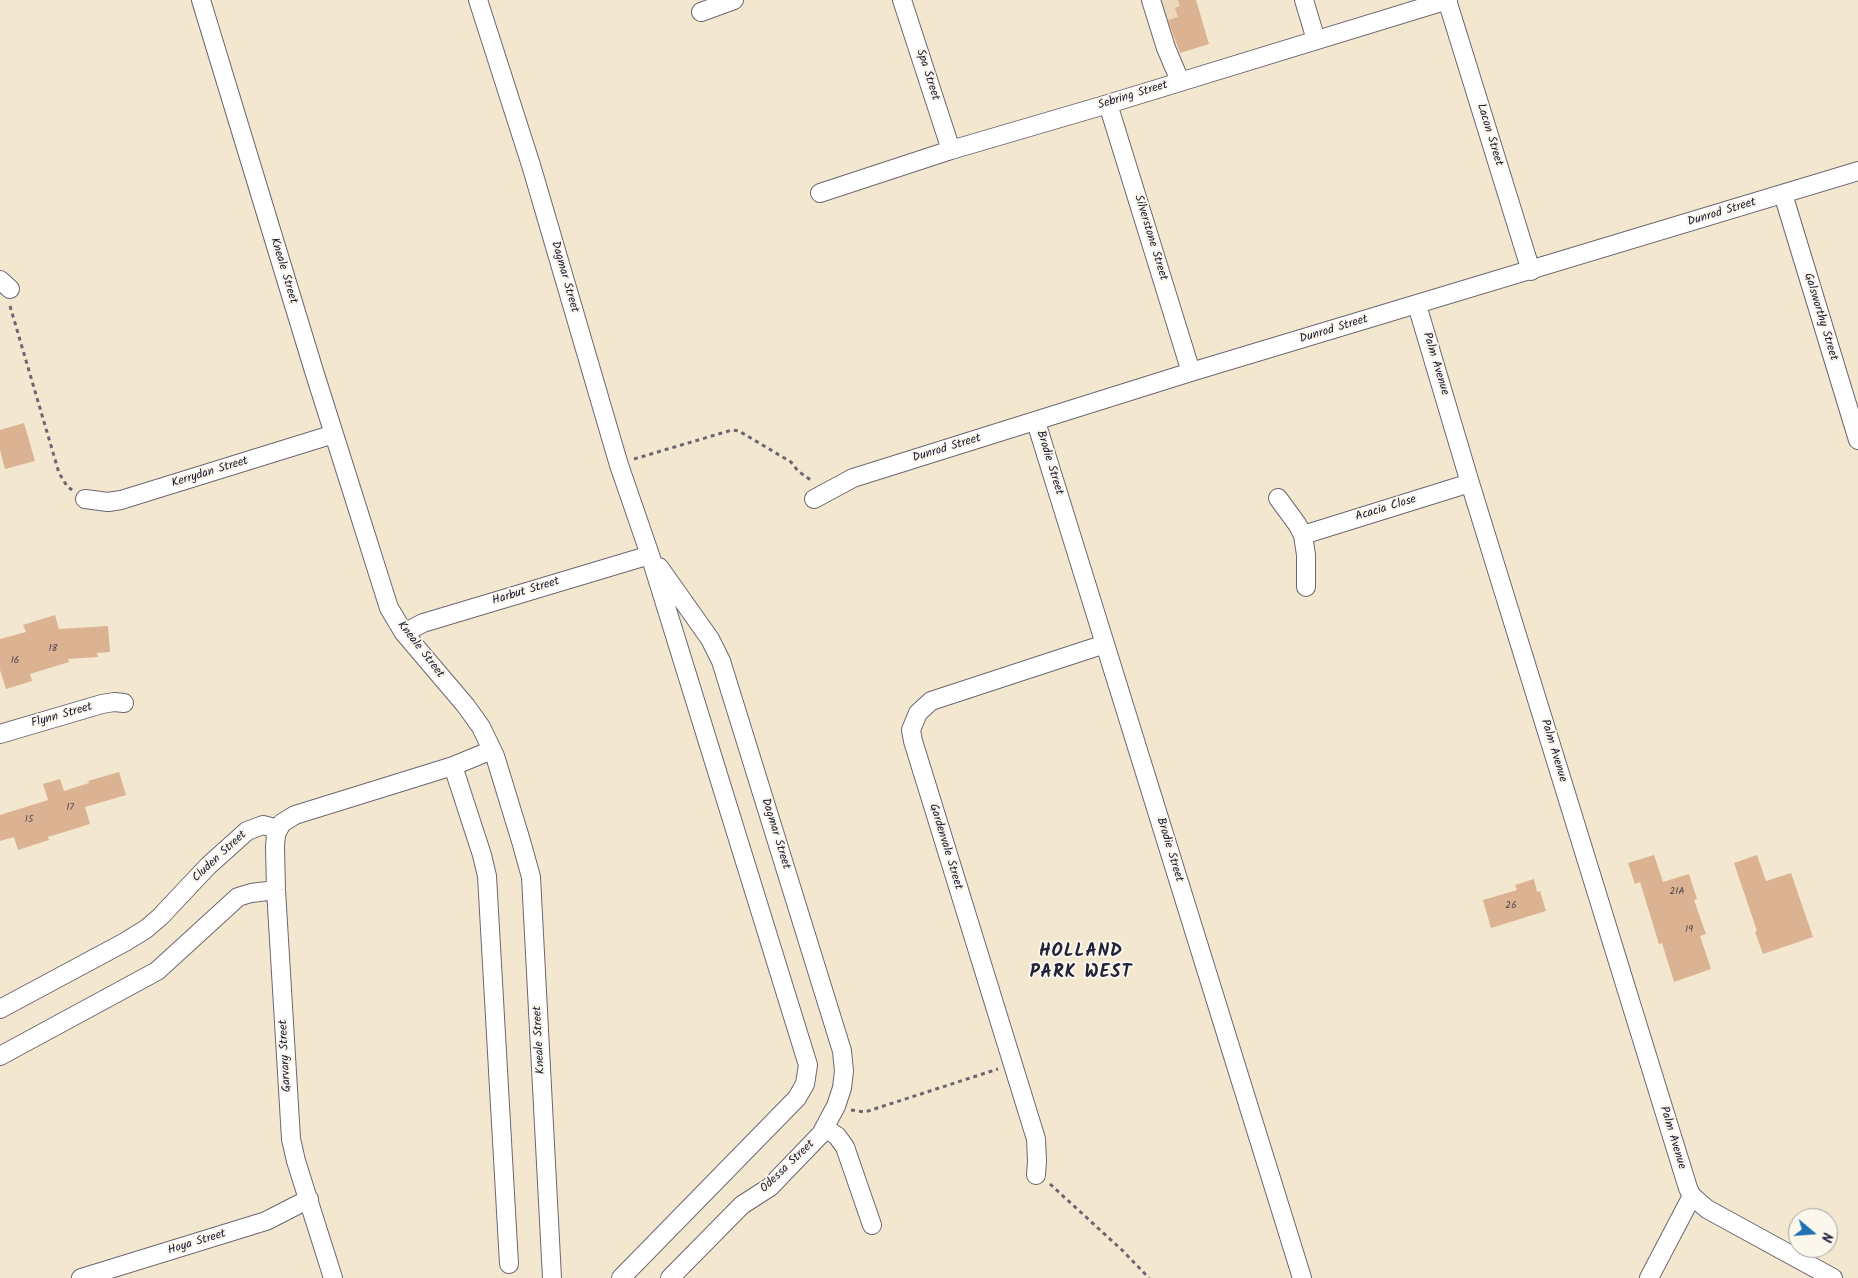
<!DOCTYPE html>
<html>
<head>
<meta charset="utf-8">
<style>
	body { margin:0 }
	#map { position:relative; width:1858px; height:1278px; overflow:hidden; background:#f4e7d0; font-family:Kalam,sans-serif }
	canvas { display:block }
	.north { position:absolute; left:1788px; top:1208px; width:50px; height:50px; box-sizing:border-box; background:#fbf7ec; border:1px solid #a4a2a5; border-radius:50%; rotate:108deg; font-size:14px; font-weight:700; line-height:20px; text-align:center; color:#22223b }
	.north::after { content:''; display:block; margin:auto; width:18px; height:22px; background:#1f6fb2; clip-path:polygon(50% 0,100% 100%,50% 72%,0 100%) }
</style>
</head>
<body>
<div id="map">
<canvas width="1858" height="1278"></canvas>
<div class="north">N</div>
</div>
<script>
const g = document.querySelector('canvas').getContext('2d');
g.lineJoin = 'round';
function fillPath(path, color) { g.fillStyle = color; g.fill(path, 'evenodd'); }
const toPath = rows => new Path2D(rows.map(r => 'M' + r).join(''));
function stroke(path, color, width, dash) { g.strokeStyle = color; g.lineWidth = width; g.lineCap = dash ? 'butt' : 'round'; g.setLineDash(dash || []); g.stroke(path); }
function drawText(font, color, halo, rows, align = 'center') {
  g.font = font + ' Kalam,sans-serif'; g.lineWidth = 4; g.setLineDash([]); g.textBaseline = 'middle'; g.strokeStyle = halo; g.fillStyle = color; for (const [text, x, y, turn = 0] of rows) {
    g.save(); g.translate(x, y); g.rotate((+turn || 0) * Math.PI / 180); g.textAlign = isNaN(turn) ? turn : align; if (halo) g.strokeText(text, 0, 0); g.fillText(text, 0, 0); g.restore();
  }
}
fillPath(toPath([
	[1160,0,1196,0,1206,35,1173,45]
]), '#edd7ba');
fillPath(toPath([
	[1178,0,1196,0,1209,44,1180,53,1168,20,1178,17,1175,8,1180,6],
	[24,423,35,461,5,469,0,450,0,430],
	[55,615,59,629,108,626,110,652,97,653,98,657,68,659,69,662,30,674,32,681,6,689,0,670,0,639,26,632,23,625],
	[119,772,126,795,85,807,90,824,48,837,49,840,18,850,14,837,0,841,0,815,48,800,43,784,60,779,64,791,89,783,88,781],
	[1654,855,1663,882,1689,874,1697,899,1694,900,1706,934,1700,936,1711,969,1674,982,1662,943,1659,944,1655,931,1640,882,1635,884,1628,863],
	[1757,855,1766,881,1791,873,1813,937,1763,954,1755,932,1757,931,1734,863],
	[1534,879,1537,892,1540,891,1546,911,1491,928,1483,900,1517,890,1515,885]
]), '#dbb393');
const minor = toPath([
	[201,0,314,371,389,608,404,633,466,706,481,727,495,756,521,841,531,877,552,1278],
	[478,0,531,165,619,465,650,555,808,1065,805,1084,797,1098,621,1278],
	[902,0,951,150],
	[1151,0,1166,48,1180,81],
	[1304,0,1316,40],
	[1447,0,1531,271],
	[701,12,734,0],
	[1108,104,1191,372],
	[820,193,951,150,1108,104,1448,0],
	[1783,194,1858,440],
	[0,280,10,289],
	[1417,305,1470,483,1688,1188,1692,1196,1707,1209,1833,1278],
	[1036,422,1302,1278],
	[1278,498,1297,524,1303,535,1306,555,1306,587],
	[85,499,108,502,121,500,334,434],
	[814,499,853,478,1191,372,1858,171],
	[1303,535,1470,483],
	[659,567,710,639,721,661,842,1051,844,1071,842,1088,836,1106,821,1134,770,1187,742,1205,670,1278],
	[404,633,423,623,650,555],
	[0,734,102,704,114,702,124,703],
	[453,766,482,855,487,876,509,1264],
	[0,1009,125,942,146,929,160,917,208,866,247,831,263,825,278,829],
	[0,1056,157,971,238,897,251,893,276,890],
	[825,1128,837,1136,845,1147,872,1225],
	[1036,1175,1037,1161,1036,1139,913,741,911,730,918,713,931,701,1105,644],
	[81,1278,266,1221,309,1199],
	[333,1278,296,1161,291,1139,276,890,275,847,276,834,282,823,295,815,453,766,492,750],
	[1649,1278,1692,1196]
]);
stroke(minor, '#6c676f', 20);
stroke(toPath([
	[10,306,59,473,67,486,72,490],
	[634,459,732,430,739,431,791,462,798,471,812,481],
	[851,1110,865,1112,998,1069],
	[1050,1184,1123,1251,1149,1278]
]), '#6c676f', 3, [4, 4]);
stroke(minor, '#fff', 18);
drawText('10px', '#504651', null, [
	["18",53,649],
	["16",15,661],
	["17",70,808],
	["15",29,820],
	["21A",1677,892],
	["26",1511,906],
	["19",1689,930]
]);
drawText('12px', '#22223b', '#fbf7ec', [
	["Spa Street",927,75,72],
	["Sebring Street",1133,96,-17],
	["Lacon Street",1489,135,73],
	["Dunrod Street",1722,213,-17],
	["Silverstone Street",1150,238,73],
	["Kneale Street",283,271,73],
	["Dagmar Street",564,277,74],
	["Galsworthy Street",1820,317,73],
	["Dunrod Street",1334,330,-17],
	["Palm Avenue",1435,364,73],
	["Dunrod Street",947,449,-17],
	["Brodie Street",1049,463,73],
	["Kerrydan Street",210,473,-17],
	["Acacia Close",1386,509,-17],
	["Harbut Street",526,592,-17],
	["Kneale Street",420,650,52],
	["Flynn Street",62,716,-16],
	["Palm Avenue",1553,751,73],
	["Dagmar Street",775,834,73],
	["Gardenvale Street",945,847,73],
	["Brodie Street",1169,850,73],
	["Cluden Street",220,857,-43],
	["Kneale Street",540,1040,-93],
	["Garvary Street",286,1056,-93],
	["Palm Avenue",1672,1138,73],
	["Odessa Street",788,1167,-44],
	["Hoya Street",197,1243,-17]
]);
g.letterSpacing = '1px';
drawText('bold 18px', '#22223b', '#fbf7ec', [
	["HOLLAND",1081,953],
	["PARK WEST",1081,974]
]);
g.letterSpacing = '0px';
</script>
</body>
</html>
